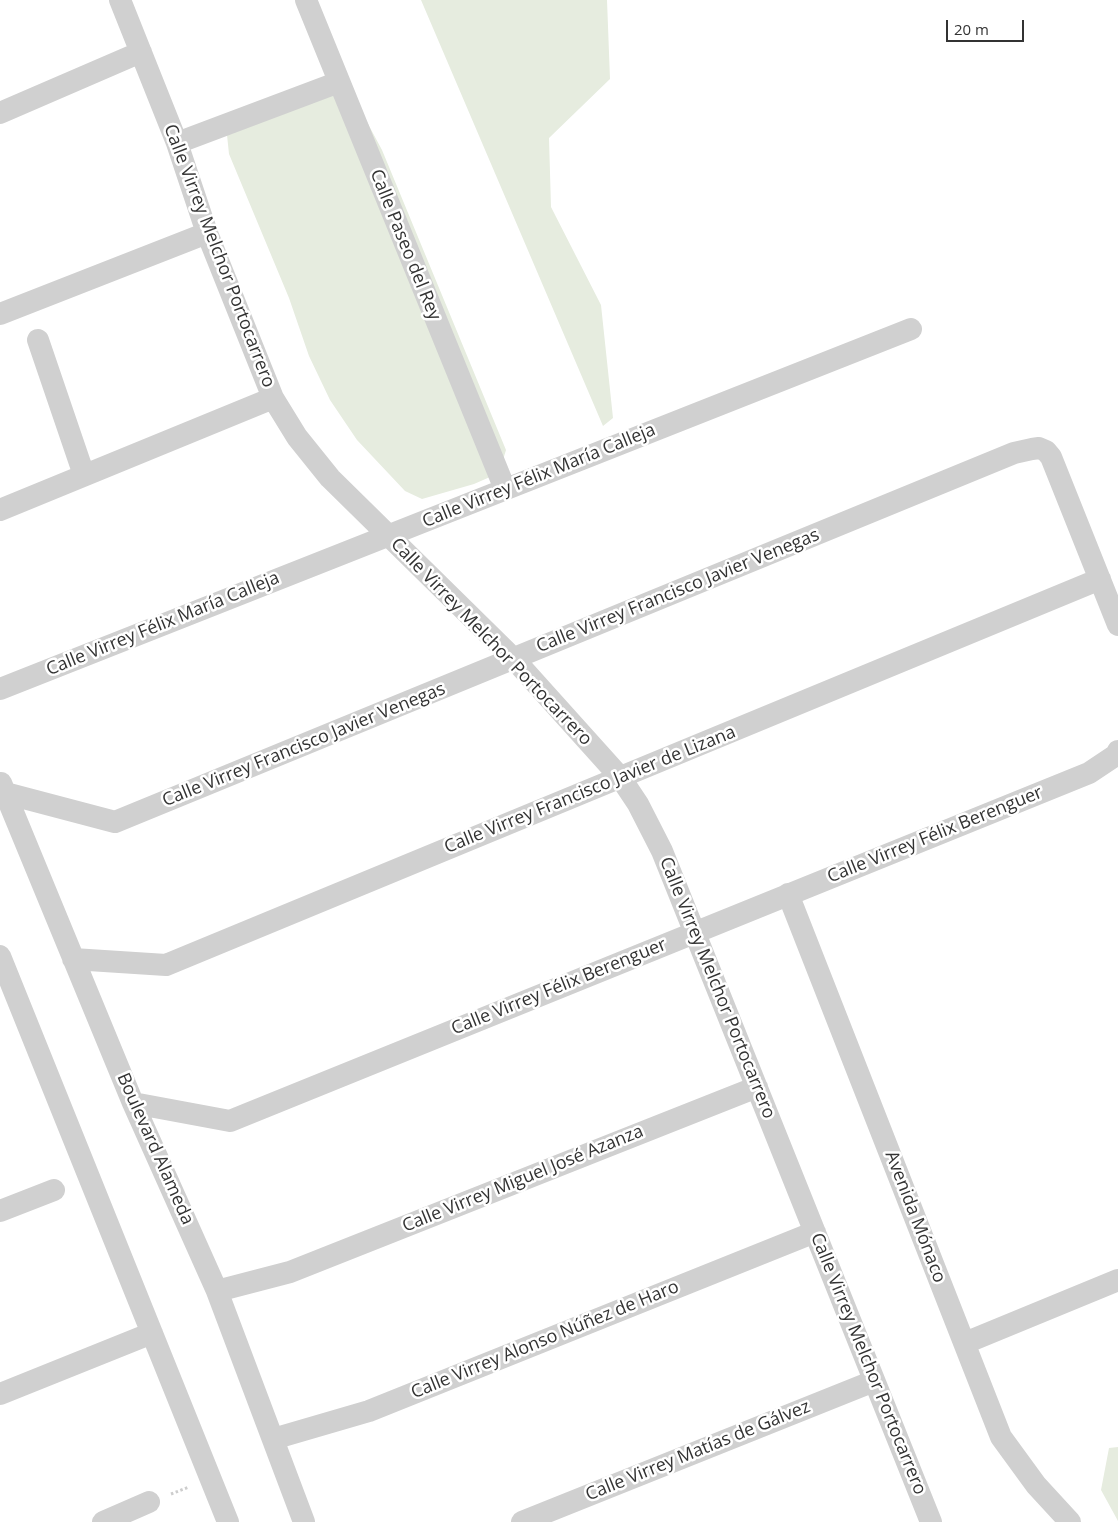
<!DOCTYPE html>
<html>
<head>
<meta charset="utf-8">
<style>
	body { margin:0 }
	#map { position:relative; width:1118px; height:1522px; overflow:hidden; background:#fff; font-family:"Open Sans",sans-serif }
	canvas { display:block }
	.scale { position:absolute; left:946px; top:20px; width:78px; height:22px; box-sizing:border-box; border:2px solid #333; border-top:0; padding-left:6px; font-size:15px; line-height:18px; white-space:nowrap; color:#333; -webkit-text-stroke:4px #fff; paint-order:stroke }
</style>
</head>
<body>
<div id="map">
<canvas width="1118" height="1522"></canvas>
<div class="scale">20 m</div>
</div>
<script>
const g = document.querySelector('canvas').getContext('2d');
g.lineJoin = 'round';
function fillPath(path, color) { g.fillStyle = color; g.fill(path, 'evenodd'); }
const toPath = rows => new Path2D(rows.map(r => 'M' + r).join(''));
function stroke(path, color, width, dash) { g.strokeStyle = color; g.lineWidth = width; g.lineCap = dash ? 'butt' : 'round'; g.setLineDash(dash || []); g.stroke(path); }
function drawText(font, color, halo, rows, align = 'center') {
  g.font = font + ' "Open Sans",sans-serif'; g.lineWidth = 5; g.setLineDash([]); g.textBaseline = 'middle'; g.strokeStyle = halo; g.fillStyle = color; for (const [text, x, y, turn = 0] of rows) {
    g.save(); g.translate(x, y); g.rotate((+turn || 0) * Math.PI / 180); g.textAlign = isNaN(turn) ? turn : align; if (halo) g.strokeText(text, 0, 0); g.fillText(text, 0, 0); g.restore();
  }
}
fillPath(toPath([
	[421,0,607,0,610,79,549,138,551,207,601,305,613,418,603,426],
	[338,89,353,96,382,150,506,450,499,473,474,484,422,499,405,491,357,440,330,400,309,356,289,298,229,154,227,135],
	[1118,1447,1118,1521,1101,1490,1109,1448]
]), '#e6ecdf');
stroke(toPath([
	[171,1494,189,1487]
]), '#cdcdcd', 3, [2.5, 2.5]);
stroke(toPath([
	[120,0,177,143,207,233,273,398,297,437,330,478,513,658,620,777,638,804,662,851,931,1522],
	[306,0,505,489],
	[0,113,141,52],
	[177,143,339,82],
	[0,314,207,233],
	[38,340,84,475],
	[0,510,273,398],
	[0,689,911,329],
	[1,783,133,1103,217,1291,304,1522],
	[5,793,115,822,1014,453,1032,449,1039,448,1046,451,1051,457,1118,625],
	[788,894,1001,1437,1036,1485,1070,1522],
	[0,956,228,1522],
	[73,959,166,965,1100,579],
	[133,1103,230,1121,1089,773,1116,755,1118,751],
	[0,1211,54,1190],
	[217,1291,290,1272,757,1087],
	[965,1343,1118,1280],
	[0,1394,152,1333],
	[273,1439,369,1411,815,1232],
	[103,1522,149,1502],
	[522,1522,874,1381]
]), '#d0d0d0', 22);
drawText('18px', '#333', '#fff', [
	["Calle Paseo del Rey",405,245,68],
	["Calle Virrey Melchor Portocarrero",219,256,69],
	["Calle Virrey Félix María Calleja",539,476,-22],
	["Calle Virrey Francisco Javier Venegas",678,591,-22],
	["Calle Virrey Félix María Calleja",163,624,-22],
	["Calle Virrey Melchor Portocarrero",491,642,46],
	["Calle Virrey Francisco Javier Venegas",304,745,-22],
	["Calle Virrey Francisco Javier de Lizana",590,790,-22],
	["Calle Virrey Félix Berenguer",935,835,-22],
	["Calle Virrey Félix Berenguer",559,987,-22],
	["Calle Virrey Melchor Portocarrero",717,988,68],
	["Boulevard Alameda",155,1149,66],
	["Calle Virrey Miguel José Azanza",523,1179,-22],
	["Avenida Mónaco",915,1217,69],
	["Calle Virrey Alonso Núñez de Haro",545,1340,-22],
	["Calle Virrey Melchor Portocarrero",868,1364,68],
	["Calle Virrey Matías de Gálvez",698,1451,-22]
]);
</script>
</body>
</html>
